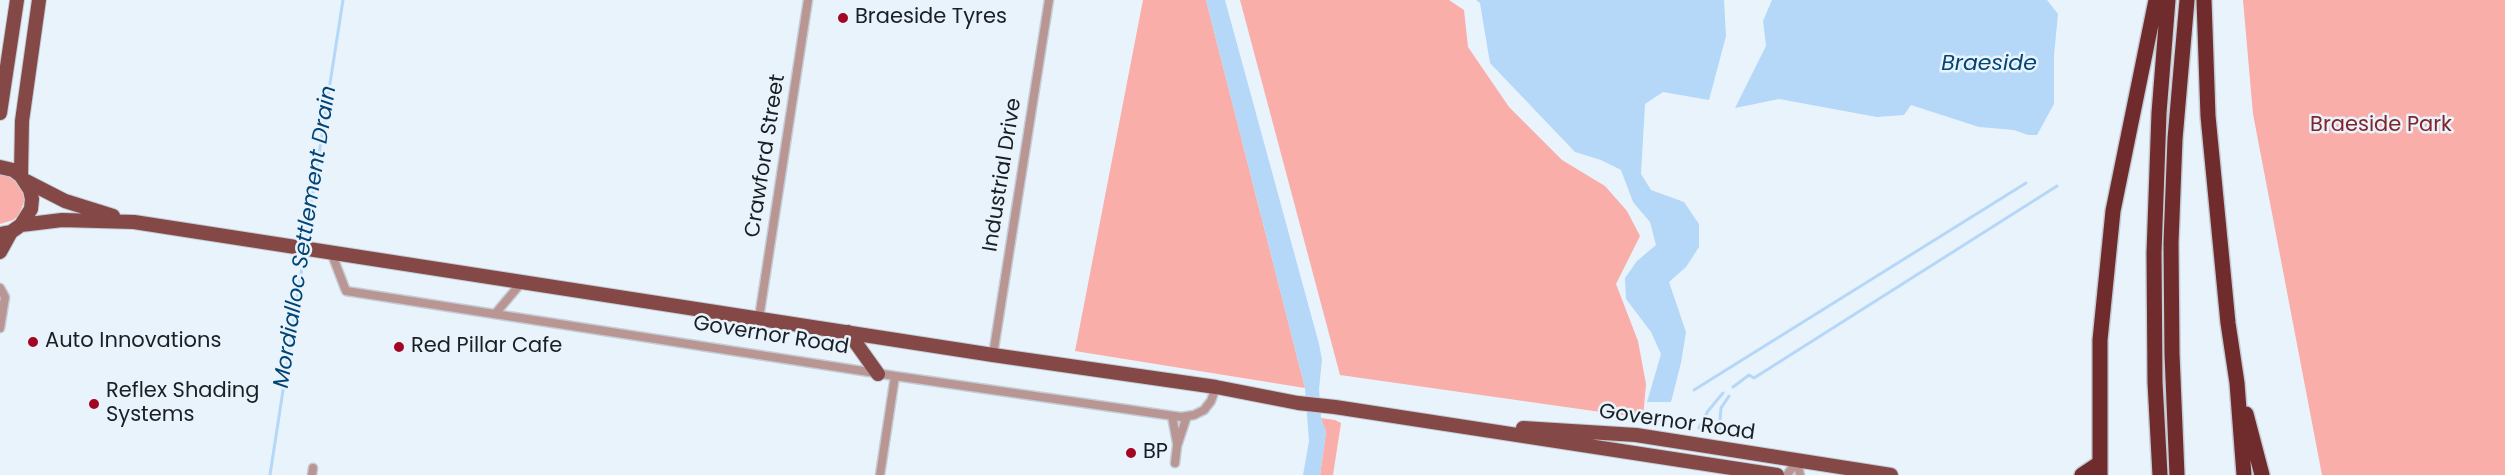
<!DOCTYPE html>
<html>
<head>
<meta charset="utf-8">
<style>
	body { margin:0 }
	canvas { display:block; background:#e9f3fc }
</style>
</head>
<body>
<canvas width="2505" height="475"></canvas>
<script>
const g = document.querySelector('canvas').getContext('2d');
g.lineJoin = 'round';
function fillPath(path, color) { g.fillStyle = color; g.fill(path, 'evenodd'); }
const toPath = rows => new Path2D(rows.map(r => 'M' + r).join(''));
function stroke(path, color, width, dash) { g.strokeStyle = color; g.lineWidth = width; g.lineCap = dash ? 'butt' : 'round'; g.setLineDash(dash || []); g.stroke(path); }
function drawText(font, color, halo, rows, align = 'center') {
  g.font = font + ' Poppins,sans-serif'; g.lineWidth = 5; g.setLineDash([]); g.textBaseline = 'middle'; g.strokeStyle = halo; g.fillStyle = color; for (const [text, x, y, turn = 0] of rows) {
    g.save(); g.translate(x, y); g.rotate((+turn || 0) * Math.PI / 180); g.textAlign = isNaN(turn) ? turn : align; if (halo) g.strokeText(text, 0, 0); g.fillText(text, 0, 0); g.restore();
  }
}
fillPath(toPath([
	[1143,0,1206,0,1305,388,1075,351],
	[1240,0,1449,0,1464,10,1468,47,1509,107,1562,160,1605,186,1627,211,1640,236,1616,284,1638,341,1646,384,1643,418,1340,375],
	[2243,0,2505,0,2505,475,2322,475,2253,114],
	[0,174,14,178,20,183,25,199,19,215,13,220,0,224],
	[1321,418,1335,420,1341,423,1333,475,1320,475,1326,432]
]), '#f9aeaa');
fillPath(toPath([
	[1206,0,1225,0,1319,344,1322,360,1319,389,1321,418,1326,432,1320,475,1303,475,1309,441,1305,388],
	[1476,0,1724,0,1726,36,1709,100,1663,92,1645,104,1641,174,1651,190,1684,202,1699,224,1699,247,1686,267,1669,282,1686,332,1681,363,1671,402,1647,402,1661,354,1651,332,1626,299,1625,278,1637,261,1656,245,1650,222,1633,202,1621,170,1601,160,1575,152,1490,63,1480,3],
	[1772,0,2047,0,2058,14,2054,55,2054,104,2037,135,2028,135,2014,130,1979,127,1911,105,1904,115,1877,117,1779,99,1735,108,1766,46,1763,21]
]), '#b5d7f8');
stroke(toPath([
	[305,244,343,0],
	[1733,387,1749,375,1754,378,2057,186],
	[1694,390,2026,183],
	[1699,428,1708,411,1723,393],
	[1719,431,1721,408,1729,396],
	[270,475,304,254]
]), '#b5d7f8', 3);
const street = toPath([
	[331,252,346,291,895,376,1181,417,1194,415,1204,410,1211,401,1216,387],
	[0,288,5,297,0,328],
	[495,314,522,282],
	[759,318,808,0],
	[993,355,1049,0],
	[1172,416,1177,443],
	[1797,461,1800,475],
	[1175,463,1177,446,1187,416],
	[312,475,313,468],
	[880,475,895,376],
	[1787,475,1797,461]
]);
const primary = toPath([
	[0,113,17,0],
	[0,167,13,170,21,176,30,190,32,199,31,209,21,225,11,232,0,234],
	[21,176,22,121,39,0],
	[26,181,65,201,113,216],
	[21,225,62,220,134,222,993,355,1216,387,1298,403,1335,407,1777,475],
	[0,252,11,232],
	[848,332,878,374],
	[1523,428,1636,435,1891,475]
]);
const highway = toPath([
	[2204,0,2208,116,2228,323,2237,383,2244,475],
	[2246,414,2262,475],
	[2082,475,2100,463],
	[2100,475,2100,340,2113,211,2156,0],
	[2160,475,2155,382,2154,253,2159,113,2168,0],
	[2177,475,2172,354,2171,243,2175,139,2187,0]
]);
stroke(street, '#c4cdd5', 11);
stroke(primary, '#c4cdd5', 16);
stroke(highway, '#c4cdd5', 18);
stroke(street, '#b99593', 8);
stroke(primary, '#844847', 14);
stroke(highway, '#702c2c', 15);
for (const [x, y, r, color] of [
	[843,18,6,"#a30623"],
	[33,342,6,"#a30623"],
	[399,347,6,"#a30623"],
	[94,404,6,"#a30623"],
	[1131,453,6,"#a30623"]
]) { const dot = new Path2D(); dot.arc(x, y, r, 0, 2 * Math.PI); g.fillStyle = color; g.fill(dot); stroke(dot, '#e9f3fc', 2); }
drawText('21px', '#191f24', '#e9f3fc', [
	["Braeside Tyres",855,18],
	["Auto Innovations",45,342],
	["Red Pillar Cafe",411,347],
	["Reflex Shading",106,392],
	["Systems",106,416],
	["BP",1143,453]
], 'left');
drawText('21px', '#822529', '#e9f3fc', [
	["Braeside Park",2381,126]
]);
drawText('21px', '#191f24', '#e9f3fc', [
	["Crawford Street",766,156,-81],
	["Industrial Drive",1003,175,-81],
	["Governor Road",771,336,9],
	["Governor Road",1677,423,8]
]);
drawText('italic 22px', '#004575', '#e9f3fc', [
	["Braeside",1989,64],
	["Mordialloc Settlement Drain",306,237,-81]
]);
</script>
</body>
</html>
